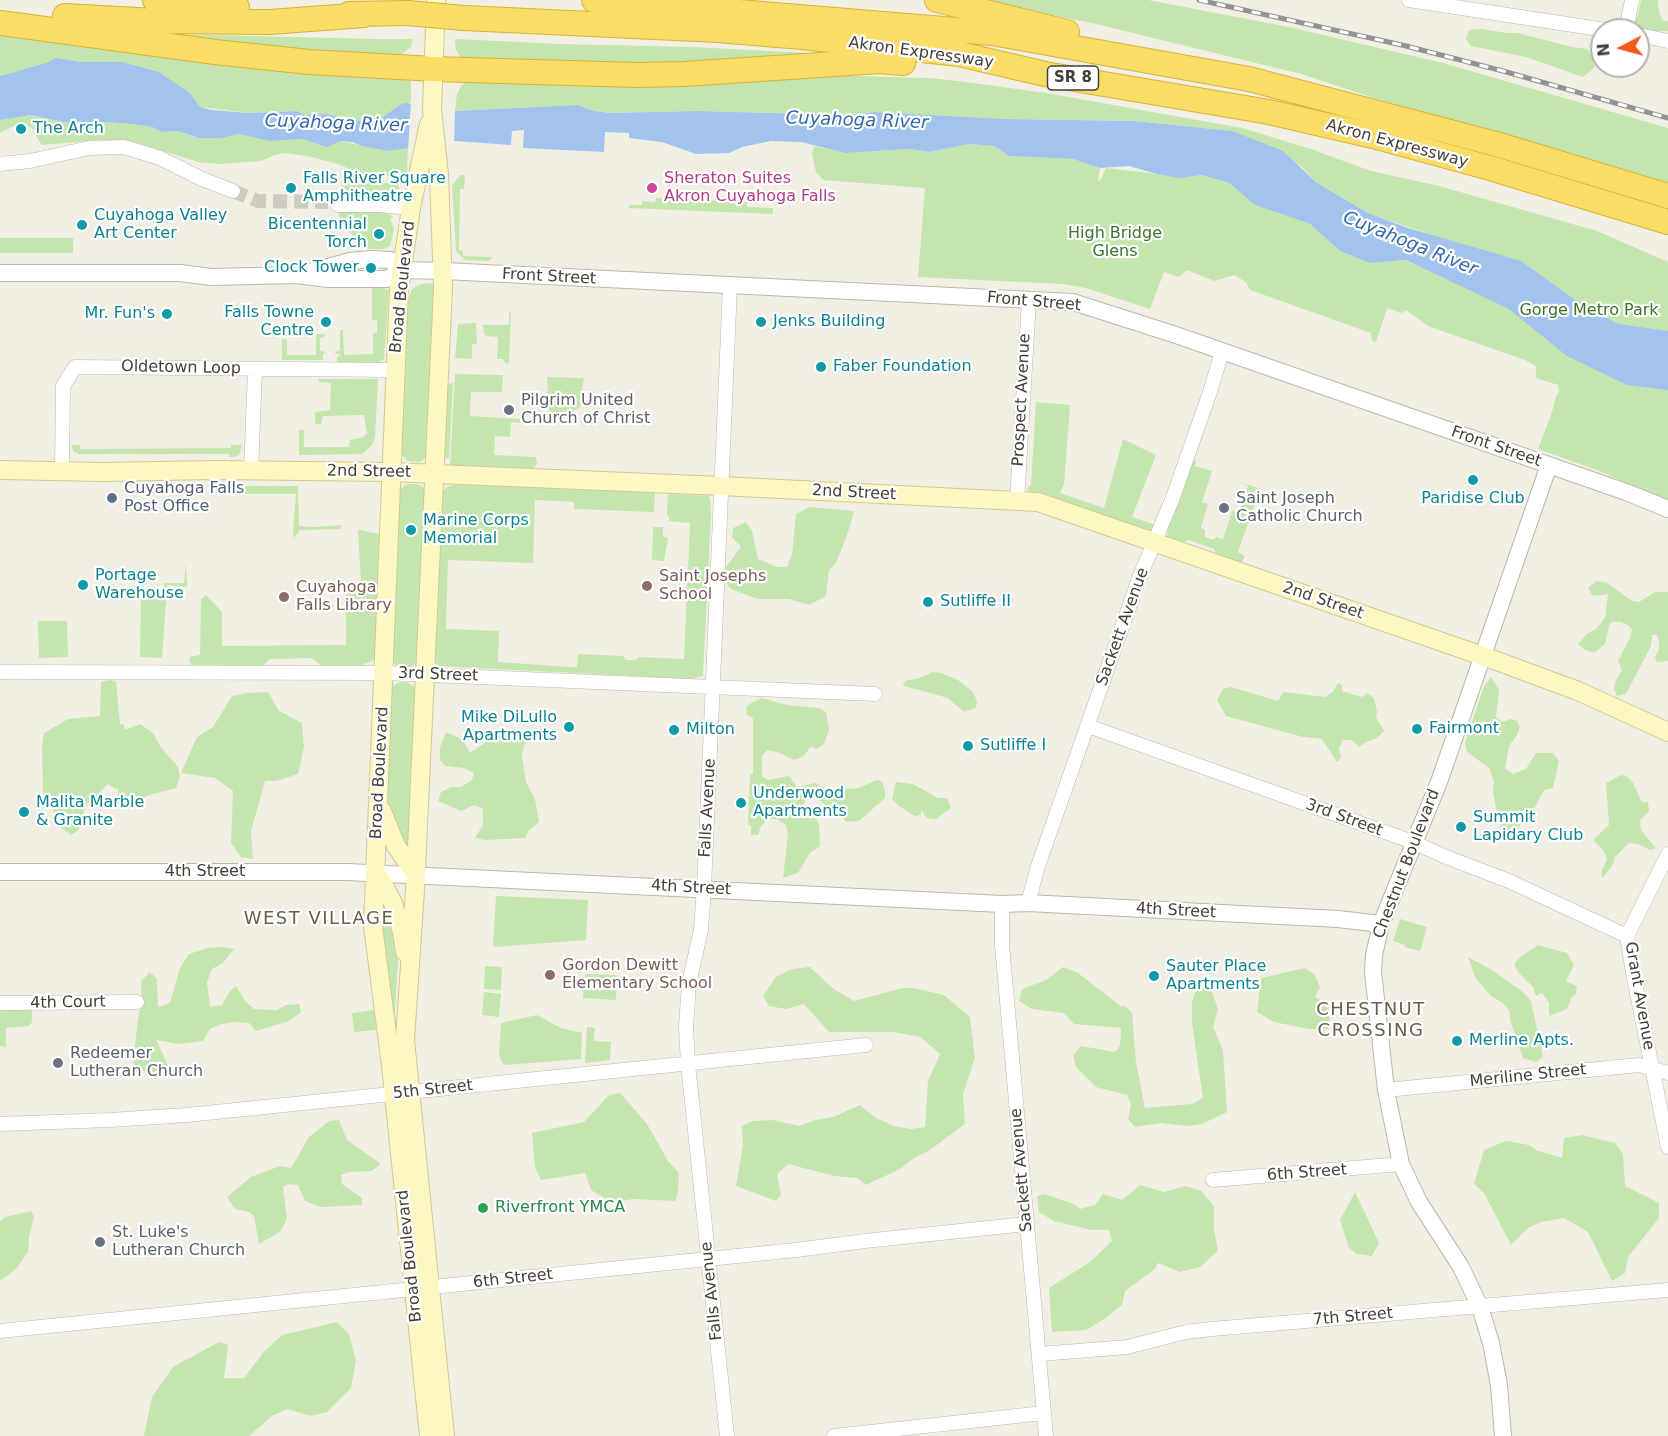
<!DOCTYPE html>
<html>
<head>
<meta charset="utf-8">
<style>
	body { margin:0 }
	#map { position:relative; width:1668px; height:1436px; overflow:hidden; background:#f1efe4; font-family:"DejaVu Sans",sans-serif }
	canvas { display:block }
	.north { position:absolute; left:1590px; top:18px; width:60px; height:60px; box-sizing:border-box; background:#fff; border:2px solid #b4b2ae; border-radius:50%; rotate:264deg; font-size:16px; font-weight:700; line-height:24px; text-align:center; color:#433f34 }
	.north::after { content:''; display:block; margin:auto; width:21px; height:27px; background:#f35819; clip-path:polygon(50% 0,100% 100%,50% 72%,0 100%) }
</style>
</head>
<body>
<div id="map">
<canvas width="1668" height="1436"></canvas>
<div class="north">N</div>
</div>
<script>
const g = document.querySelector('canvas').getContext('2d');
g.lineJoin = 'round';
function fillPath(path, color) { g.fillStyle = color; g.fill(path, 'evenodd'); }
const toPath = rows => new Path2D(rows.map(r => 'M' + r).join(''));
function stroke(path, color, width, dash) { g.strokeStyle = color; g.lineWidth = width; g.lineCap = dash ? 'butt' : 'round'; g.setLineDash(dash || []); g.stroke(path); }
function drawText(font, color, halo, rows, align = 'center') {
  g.font = font + ' "DejaVu Sans",sans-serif'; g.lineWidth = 4.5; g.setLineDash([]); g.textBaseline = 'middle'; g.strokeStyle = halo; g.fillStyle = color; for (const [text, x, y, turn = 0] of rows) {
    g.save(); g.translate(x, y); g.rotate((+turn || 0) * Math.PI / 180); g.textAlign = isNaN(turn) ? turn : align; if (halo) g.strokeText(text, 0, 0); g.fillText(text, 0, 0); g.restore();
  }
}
fillPath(toPath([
	[979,0,1148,0,1289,27,1443,63,1668,128,1668,185,1377,99,1301,74,1096,24],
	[1641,0,1658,0,1659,12,1663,21,1668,21,1668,31,1642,31,1637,28,1634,24,1639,11],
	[1482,29,1507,33,1518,33,1572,47,1587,49,1592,56,1595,67,1583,77,1526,57,1471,46,1466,39,1469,30],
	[0,31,407,78,411,82,411,101,409,104,398,106,383,117,372,123,327,114,304,115,297,111,249,113,200,107,190,93,159,72,123,62,80,62,56,58,46,63,0,76],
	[161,34,378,39,413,39,411,47,401,55,269,48],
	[455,39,561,44,692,47,846,55,706,67,461,58,456,50],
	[811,75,930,78,958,81,1046,93,1242,128,1311,149,1371,171,1439,186,1597,231,1668,262,1668,501,1599,471,1538,449,1552,412,1556,396,1559,392,1558,385,1536,378,1536,366,1525,360,1428,326,1406,310,1402,313,1387,308,1376,342,1372,341,1371,333,1250,290,1246,282,1234,275,1214,281,1187,270,1179,277,1164,272,1150,309,1086,288,1062,284,918,277,925,188,823,180,816,172,812,154,814,146,845,153,910,149,929,152,969,144,994,146,1009,156,1073,159,1100,168,1098,180,1100,181,1106,168,1184,177,1202,175,1229,183,1255,205,1310,224,1340,251,1370,263,1406,260,1418,266,1426,233,1368,213,1317,183,1301,166,1232,131,1135,121,1004,119,875,112,847,115,697,111,610,113,594,111,577,105,455,111,457,94,461,86,467,80],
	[31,115,63,122,91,123,108,122,132,124,152,127,162,132,178,131,196,138,222,138,238,134,270,141,303,139,327,146,341,141,387,151,408,147,407,173,406,176,366,176,338,164,307,156,285,153,275,155,261,161,221,164,198,162,135,142,99,140,42,145,36,136,41,125,34,130,26,124,18,124,0,133,0,120],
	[461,175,465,175,464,189,460,189,459,250,463,251,463,256,493,257,489,261,465,260,456,251,452,185],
	[398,183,399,190,397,196,394,198,338,199,339,191,343,184],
	[656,198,747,202,747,207,773,208,773,214,629,208,629,205,642,205,642,201,655,202],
	[338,211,380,211,391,215,393,217,390,218,394,229,390,246,384,249,359,249,357,241,340,220],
	[0,238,73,238,73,253,0,253],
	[426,283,433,284,435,287,428,456,419,462,408,461,401,454,407,301,412,289,419,285],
	[372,287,383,288,389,290,384,359,378,363,337,363,337,357,342,355,334,353,340,350,340,330,343,330,344,355,373,354,373,333,377,333,377,320,372,320],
	[509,312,511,313,509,363,506,364,503,359,497,359,498,337,487,336,484,334,483,325,509,325],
	[476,323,477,344,472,344,472,359,455,358,458,324],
	[316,334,325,334,324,337,320,338,320,350,325,352,323,355,323,360,282,360,282,339,287,340,287,355,316,355],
	[455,374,503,375,502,392,471,392,470,416,520,419,520,423,511,422,510,437,495,436,494,455,536,457,537,464,533,469,450,465],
	[547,377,584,378,580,407,567,415,549,420],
	[318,379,378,379,375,437,372,445,362,454,299,455,299,430,304,430,304,447,349,447,350,440,363,437,367,433,364,415,323,416,321,425,315,423,315,412,330,410,331,383,319,382],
	[453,383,449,458,441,458,444,385],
	[1036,402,1070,405,1064,484,1060,493,1104,508,1123,439,1156,455,1132,517,1156,525,1154,529,1150,532,1030,493,1027,489,1031,485],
	[72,445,80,445,81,449,231,448,231,445,242,445,239,455,233,457,230,457,229,454,79,454,73,451],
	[1192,459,1196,461,1195,466,1212,471,1202,502,1208,504,1201,528,1205,530,1205,537,1214,540,1216,537,1223,539,1232,511,1238,513,1248,486,1240,482,1260,489,1238,552,1245,556,1241,564,1217,556,1214,549,1189,540,1182,543,1167,537,1168,528],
	[408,484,418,484,425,489,418,661,412,666,404,668,396,666,392,660,398,493,403,486],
	[457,484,655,492,654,512,574,509,574,502,535,500,533,563,448,560,446,629,499,631,498,662,571,667,577,667,578,654,623,656,626,660,635,660,639,657,684,659,690,523,669,521,669,516,667,515,668,494,708,496,710,498,711,515,703,676,691,679,438,666,434,662,441,493,447,487],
	[228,486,298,486,299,526,316,527,341,525,341,529,300,530,294,538,293,531,296,494,228,494],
	[809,507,854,511,848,532,836,563,829,570,826,596,809,605,789,599,757,599,731,589,723,579,726,567,741,547,732,537,733,528,746,522,752,531,758,559,777,567,787,567,792,554,796,514],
	[653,527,663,527,663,537,668,538,664,561,652,560],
	[358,529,372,533,375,533,384,537,377,655,372,661,362,665,321,665,312,658,270,659,262,666,191,665,189,657,200,655,201,599,206,595,222,612,222,646,346,645,346,592,358,591,358,585,361,584],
	[186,562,187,587,167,585,162,658,140,657,141,598,163,599,164,583,184,583],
	[1596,581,1607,583,1632,601,1639,602,1655,592,1668,592,1668,661,1657,662,1655,657,1659,650,1659,641,1657,635,1652,635,1651,646,1626,694,1617,696,1614,688,1616,680,1622,670,1618,661,1630,638,1632,630,1629,626,1621,622,1612,622,1609,626,1605,644,1594,653,1585,650,1578,644,1587,634,1596,629,1605,618,1608,594,1593,596,1588,588],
	[38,621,67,621,68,657,39,658],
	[933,672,941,673,958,680,973,692,977,701,976,708,964,712,948,698,904,686,903,684,907,680,917,679],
	[1491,677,1499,690,1496,717,1503,722,1510,719,1517,721,1520,727,1517,735,1509,746,1505,768,1513,774,1526,769,1536,753,1553,753,1559,761,1553,788,1544,790,1535,807,1511,836,1499,824,1493,792,1494,782,1489,768,1467,752,1465,743,1484,686],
	[109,680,116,681,120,724,124,725,125,730,140,724,153,733,160,746,178,767,180,777,176,788,146,796,135,807,118,801,118,789,114,788,108,784,86,805,79,830,71,835,60,827,53,810,43,793,42,746,44,733,68,719,100,716,101,682],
	[406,682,414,686,416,690,410,852,386,810,391,688,397,683],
	[1338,683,1342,685,1342,691,1362,697,1367,693,1374,698,1377,712,1376,718,1384,731,1377,738,1366,742,1359,747,1351,740,1343,740,1339,748,1341,758,1337,762,1322,739,1303,737,1226,716,1217,700,1223,689,1231,687,1278,701,1283,692,1325,697,1333,692],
	[268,692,279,711,302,723,304,747,298,774,276,781,265,781,251,831,253,859,241,857,231,843,233,791,215,778,181,773,197,737,213,727,232,696,247,693],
	[762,698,787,705,819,708,826,712,829,730,824,744,816,749,811,746,804,756,794,760,780,753,767,750,762,756,762,776,768,780,789,776,797,787,815,783,829,790,858,788,877,780,882,781,885,791,885,798,859,821,846,822,841,816,820,801,812,797,806,798,803,807,808,815,816,819,819,824,820,846,810,853,798,873,783,878,788,834,786,825,777,819,768,819,761,826,758,835,751,835,751,825,748,825,750,774,753,774,753,718,746,714,747,706,751,703],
	[446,732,463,740,470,753,497,735,506,738,520,736,526,738,522,756,526,782,535,799,539,822,529,830,525,838,485,840,475,838,483,825,483,809,474,805,461,811,438,801,441,792,451,787,461,787,472,780,474,773,464,768,445,766,440,760,440,747],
	[1621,775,1628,777,1633,783,1642,802,1648,802,1649,811,1640,821,1641,830,1656,848,1650,850,1638,844,1629,843,1615,857,1613,864,1603,878,1601,873,1607,859,1603,850,1593,840,1609,825,1606,783],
	[896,782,913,784,938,798,947,798,951,808,936,819,927,818,921,809,921,815,915,816,899,806,892,799],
	[383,891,399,941,395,1013,403,1078,380,946],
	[496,896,588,900,586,940,493,947],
	[1400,919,1427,927,1420,951,1404,947,1405,945,1393,941],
	[1538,945,1567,953,1574,965,1566,981,1577,986,1576,994,1572,997,1567,1009,1549,1016,1549,1003,1542,993,1536,996,1533,987,1518,972,1514,964,1519,958],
	[223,947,234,949,223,963,212,969,207,982,210,1007,222,1005,230,991,236,986,245,1001,254,1009,277,1010,286,1005,299,1004,301,1012,289,1021,256,1031,249,1023,235,1022,222,1024,210,1029,203,1041,178,1044,156,1040,169,1067,165,1073,145,1072,133,1066,138,1018,142,1002,141,981,150,972,157,979,158,1007,170,1003,180,968,189,954,207,948],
	[1468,957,1492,970,1523,992,1531,1001,1543,1057,1536,1062,1523,1058,1511,1023,1509,1011,1503,1003,1491,996,1475,977],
	[485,966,502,967,501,990,484,989],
	[810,967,832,988,854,1001,903,988,914,988,944,995,970,1017,975,1058,963,1094,965,1124,930,1150,914,1158,900,1169,866,1185,857,1178,834,1176,788,1164,777,1174,781,1195,776,1201,736,1186,743,1145,742,1126,753,1121,773,1120,799,1126,816,1120,833,1117,860,1105,876,1118,894,1126,911,1129,925,1127,928,1081,940,1054,920,1037,894,1032,829,1032,804,1004,786,1009,769,1006,763,996,776,977,792,969],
	[1063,967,1078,973,1122,1007,1124,1005,1132,1013,1136,1062,1145,1108,1192,1104,1203,1098,1192,1024,1192,1002,1196,989,1204,988,1212,992,1218,1009,1213,1027,1223,1050,1227,1112,1202,1124,1186,1126,1161,1123,1135,1127,1128,1119,1131,1104,1127,1095,1096,1087,1076,1067,1073,1055,1081,1046,1115,1052,1120,1046,1121,1028,1074,1024,1064,1013,1032,1009,1019,1001,1022,989,1046,980],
	[1305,968,1314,974,1320,987,1315,997,1328,1004,1330,1029,1309,1029,1274,1022,1257,1012,1261,978],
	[585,974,617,975,616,1000,583,998],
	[484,992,501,994,499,1017,482,1015],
	[0,1009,32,1009,32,1022,29,1026,6,1028,6,1040,5,1041,7,1047,0,1046],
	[374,1010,376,1030,354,1032,352,1013],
	[537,1015,561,1028,577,1032,582,1032,581,1059,506,1065,502,1063,499,1055,501,1023],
	[587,1027,595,1028,594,1041,611,1042,610,1060,585,1063],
	[620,1093,647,1124,668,1161,679,1173,678,1192,675,1201,634,1199,611,1202,591,1190,585,1173,541,1180,535,1167,532,1133,584,1122,609,1095],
	[339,1120,347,1140,381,1164,371,1171,348,1172,341,1175,342,1184,362,1198,362,1205,321,1207,305,1201,298,1185,288,1184,283,1187,287,1219,280,1232,259,1244,254,1216,249,1212,235,1209,227,1197,251,1177,280,1166,291,1168,309,1137,329,1121],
	[1582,1135,1615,1143,1623,1154,1625,1186,1659,1203,1659,1218,1628,1257,1625,1273,1612,1281,1588,1232,1564,1218,1541,1222,1528,1228,1511,1245,1484,1193,1474,1184,1484,1150,1506,1141,1529,1145,1536,1150,1562,1158,1564,1138],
	[1140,1185,1164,1192,1185,1186,1201,1191,1214,1206,1214,1230,1218,1251,1200,1267,1180,1272,1158,1263,1155,1269,1125,1291,1122,1305,1106,1318,1086,1330,1052,1332,1049,1288,1090,1262,1112,1241,1109,1230,1091,1230,1054,1221,1039,1212,1037,1196,1044,1194,1074,1204,1080,1209,1095,1205,1103,1194,1122,1200],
	[1355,1192,1379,1243,1372,1256,1357,1254,1349,1248,1340,1220],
	[31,1211,34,1217,29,1237,28,1252,16,1269,0,1281,0,1221,5,1217],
	[337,1322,349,1334,356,1360,351,1388,327,1412,311,1416,287,1409,272,1416,249,1436,144,1436,152,1397,173,1367,219,1342,228,1345,224,1378,244,1378,263,1353,282,1335]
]), '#c4e5ad');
fillPath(toPath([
	[56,58,80,62,123,62,159,72,190,93,200,107,211,110,249,113,297,111,304,115,327,114,371,123,383,117,398,106,405,103,455,111,577,105,594,111,610,113,697,111,847,115,875,112,1004,119,1135,121,1232,131,1283,151,1317,183,1368,213,1408,228,1521,261,1571,297,1618,324,1668,331,1668,390,1627,385,1567,356,1509,309,1406,260,1370,263,1340,251,1310,224,1255,205,1229,183,1202,175,1179,178,1157,174,1129,166,1100,168,1073,159,1009,156,994,146,969,144,929,152,910,149,845,153,801,142,771,141,742,147,729,153,696,154,662,142,629,138,629,133,605,132,604,152,523,148,524,130,512,131,511,145,455,141,387,151,362,146,352,142,341,141,327,147,303,139,270,141,238,134,222,138,198,138,178,131,162,132,152,127,132,124,108,122,91,123,63,122,31,115,0,120,0,76,46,63]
]), '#a1c3ed');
fillPath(toPath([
	[411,101,455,108,454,145,408,150]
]), '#f1efe4');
stroke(toPath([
	[233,191,258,201,328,202,338,205]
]), '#ceccc1', 14, [14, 7]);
const minor = toPath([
	[1409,0,1606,30],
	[1626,30,1632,0],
	[1638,35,1668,41],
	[0,164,30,161,89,148,124,147,160,158,202,179,233,191],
	[338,205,379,205,411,208],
	[62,470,63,386,75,367,395,370],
	[251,471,255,370],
	[1017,501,1029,300],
	[0,672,384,673,875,694],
	[1088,726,1413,842,1446,857,1509,881,1627,936],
	[1668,854,1627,936,1633,973,1668,1147],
	[1028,903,1038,866,1140,576,1172,500,1210,392,1222,352],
	[1002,904,1002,945,1046,1436],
	[0,1003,137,1002],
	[1386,1090,1639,1065,1668,1073],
	[0,1124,110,1120,187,1115,866,1045],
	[1213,1180,1401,1164],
	[0,1331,796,1250,865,1241,1026,1224],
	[1040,1354,1127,1347,1186,1332,1212,1329,1668,1290],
	[727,1436,688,1064,686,1027,689,983,701,930,704,888,730,286],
	[834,1436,1044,1413]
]);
const tertiary = toPath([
	[0,273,180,273,211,277,297,275,328,279,387,279,402,270,444,271,1073,302,1176,335,1626,492,1668,509],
	[306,273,350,261,372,259,390,260,402,270],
	[0,872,347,872,1002,904,1028,903,1338,919,1381,924],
	[1503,1436,1499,1385,1491,1343,1480,1307,1461,1267,1419,1202,1401,1164,1386,1090,1373,972,1374,955,1381,924,1439,782,1549,465]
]);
const secondary = toPath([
	[436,0,432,110,439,174,443,288,415,890,405,1040,445,1436],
	[0,470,102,472,215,470,391,472,721,486,1038,502,1497,661,1578,691,1668,732],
	[382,811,396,846,416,875],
	[375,873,382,882,393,903,402,932,405,952],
	[429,1436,391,1065,373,926,399,289,411,208,429,124]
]);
const motorway = toPath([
	[155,0,237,7],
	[594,0,992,33,1249,79,1496,144,1668,196],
	[937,0,1067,32],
	[349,14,408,13],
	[65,16,155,21,270,22,364,15],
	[464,18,718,30,802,37,959,54,1045,74,1269,112,1373,136,1490,168,1668,222],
	[0,23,215,52,309,62,434,69,636,75,684,74,880,61,903,63]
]);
stroke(minor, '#bcb8a7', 15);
stroke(tertiary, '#bcb8a7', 18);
stroke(secondary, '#d0c995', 20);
stroke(motorway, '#d8b337', 26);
stroke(minor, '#fff', 14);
stroke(tertiary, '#fff', 16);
stroke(secondary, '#fdf7c2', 18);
stroke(motorway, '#f9dd67', 24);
const rail = toPath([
	[1199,0,1402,45,1503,71,1668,118]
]);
stroke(rail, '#939393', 5);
stroke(rail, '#fff', 3, [9]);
const motorwayBridge = toPath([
	[408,13,464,18]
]);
stroke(motorwayBridge, '#d8b337', 26, []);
stroke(motorwayBridge, '#f9dd67', 24);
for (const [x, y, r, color] of [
	[21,129,6,"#0f9aa8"],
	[291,188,6,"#0f9aa8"],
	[652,188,6,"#d1479c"],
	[82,225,6,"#0f9aa8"],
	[379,234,6,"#0f9aa8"],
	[371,268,6,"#0f9aa8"],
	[167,314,6,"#0f9aa8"],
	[326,322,6,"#0f9aa8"],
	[761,322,6,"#0f9aa8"],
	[821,367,6,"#0f9aa8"],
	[509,410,6,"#6b7280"],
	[1473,480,6,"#0f9aa8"],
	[112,498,6,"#5c6f8a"],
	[1224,508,6,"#6b7280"],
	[411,530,6,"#0f9aa8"],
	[83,585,6,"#0f9aa8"],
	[647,586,6,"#8d6e63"],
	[284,597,6,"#8d6e63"],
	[928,602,6,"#0f9aa8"],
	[569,727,6,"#0f9aa8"],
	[1417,729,6,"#0f9aa8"],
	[674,730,6,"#0f9aa8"],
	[968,746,6,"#0f9aa8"],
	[741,803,6,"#0f9aa8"],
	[24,812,6,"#0f9aa8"],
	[1461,827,6,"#0f9aa8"],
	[550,975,6,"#8d6e63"],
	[1154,976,6,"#0f9aa8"],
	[1457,1041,6,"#0f9aa8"],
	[58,1063,6,"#6b7280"],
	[483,1208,6,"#2e9e5b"],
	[100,1242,6,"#6b7280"]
]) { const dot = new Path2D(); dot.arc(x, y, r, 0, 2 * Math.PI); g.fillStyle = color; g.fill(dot); stroke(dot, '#fff', 2); }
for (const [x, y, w] of [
	[1073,78,51]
]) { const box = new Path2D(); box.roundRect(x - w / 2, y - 12, w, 24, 4.5); g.fillStyle = '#fff'; g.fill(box); stroke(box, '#433f34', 1.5); }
drawText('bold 15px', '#433f34', null, [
	["SR 8",1073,78]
]);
drawText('16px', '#433f34', '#fff', [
	["Akron Expressway",921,53,8],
	["Akron Expressway",1397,144,15],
	["Front Street",549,277,3],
	["Broad Boulevard",403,287,-84],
	["Front Street",1034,302,5],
	["Oldetown Loop",181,368,1],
	["Prospect Avenue",1022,400,-87],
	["Front Street",1496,447,19],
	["2nd Street",369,472,1],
	["2nd Street",854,493,3],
	["2nd Street",1323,601,19],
	["Sackett Avenue",1123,627,-70],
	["3rd Street",438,675,2],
	["Broad Boulevard",380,773,-87],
	["Falls Avenue",708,808,-87],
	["3rd Street",1344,818,20],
	["Chestnut Boulevard",1407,864,-69],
	["4th Street",205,872],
	["4th Street",691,888,3],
	["4th Street",1176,911,3],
	["Grant Avenue",1639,996,80],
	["4th Court",68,1003,-1],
	["Meriline Street",1528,1076,-6],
	["5th Street",433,1090,-6],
	["Sackett Avenue",1022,1170,-95],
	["6th Street",1307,1173,-4],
	["Broad Boulevard",410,1256,-96],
	["6th Street",513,1279,-6],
	["Falls Avenue",712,1291,-96],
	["7th Street",1353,1317,-5]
]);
drawText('16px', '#0d838f', '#fff', [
	["The Arch",33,129],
	["Falls River Square",303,179],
	["Amphitheatre",303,197],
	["Cuyahoga Valley",94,216],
	["Art Center",94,234],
	["Bicentennial",367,225,"right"],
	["Torch",367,243,"right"],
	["Clock Tower",359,268,"right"],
	["Falls Towne",314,313,"right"],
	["Centre",314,331,"right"],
	["Mr. Fun's",155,314,"right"],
	["Jenks Building",773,322],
	["Faber Foundation",833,367],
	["Paridise Club",1473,499,"center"],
	["Marine Corps",423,521],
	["Memorial",423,539],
	["Portage",95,576],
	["Warehouse",95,594],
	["Sutliffe II",940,602],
	["Mike DiLullo",557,718,"right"],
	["Apartments",557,736,"right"],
	["Fairmont",1429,729],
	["Milton",686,730],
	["Sutliffe I",980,746],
	["Underwood",753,794],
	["Apartments",753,812],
	["Malita Marble",36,803],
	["& Granite",36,821],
	["Summit",1473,818],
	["Lapidary Club",1473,836],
	["Sauter Place",1166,967],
	["Apartments",1166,985],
	["Merline Apts.",1469,1041]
], 'left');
drawText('16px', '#b23c85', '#fff', [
	["Sheraton Suites",664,179],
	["Akron Cuyahoga Falls",664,197]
], 'left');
drawText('16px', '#3b722a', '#fff', [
	["High Bridge",1115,234],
	["Glens",1115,252],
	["Gorge Metro Park",1589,311]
]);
drawText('16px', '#5b616d', '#fff', [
	["Pilgrim United",521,401],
	["Church of Christ",521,419],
	["Saint Joseph",1236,499],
	["Catholic Church",1236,517],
	["Redeemer",70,1054],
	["Lutheran Church",70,1072],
	["St. Luke's",112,1233],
	["Lutheran Church",112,1251]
], 'left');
drawText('16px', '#4e5e75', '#fff', [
	["Cuyahoga Falls",124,489],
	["Post Office",124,507]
], 'left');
drawText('16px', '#785e54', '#fff', [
	["Saint Josephs",659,577],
	["School",659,595],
	["Cuyahoga",296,588],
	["Falls Library",296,606],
	["Gordon Dewitt",562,966],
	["Elementary School",562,984]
], 'left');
drawText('16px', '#27864d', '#fff', [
	["Riverfront YMCA",495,1208]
], 'left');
drawText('italic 18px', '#3167ab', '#fff', [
	["Cuyahoga River",857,121,2],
	["Cuyahoga River",336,124,2],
	["Cuyahoga River",1410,244,22]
]);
g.letterSpacing = '1.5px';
drawText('18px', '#655f4c', '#fff', [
	["WEST VILLAGE",319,919],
	["CHESTNUT",1371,1010],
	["CROSSING",1371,1031]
]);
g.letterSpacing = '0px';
</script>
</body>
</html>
